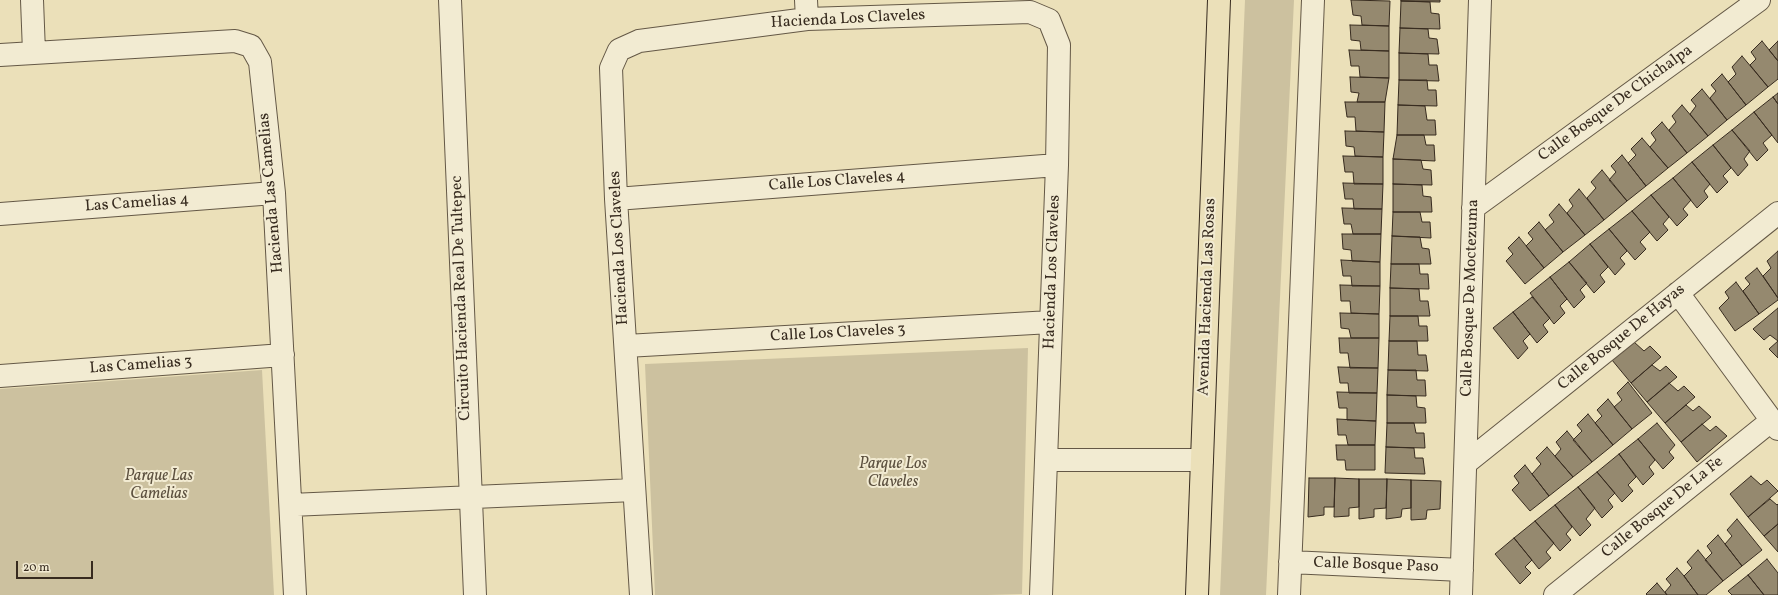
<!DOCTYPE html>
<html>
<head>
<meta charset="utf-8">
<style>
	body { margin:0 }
	#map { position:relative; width:1778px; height:595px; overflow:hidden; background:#ebe0b9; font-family:Vollkorn,serif }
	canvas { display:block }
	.scale { position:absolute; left:16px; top:561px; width:77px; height:18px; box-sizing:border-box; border:2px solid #372b1f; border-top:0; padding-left:5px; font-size:12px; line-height:14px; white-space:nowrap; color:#372b1f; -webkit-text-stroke:3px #f2ebd2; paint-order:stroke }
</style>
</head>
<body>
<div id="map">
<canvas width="1778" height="595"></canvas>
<div class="scale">20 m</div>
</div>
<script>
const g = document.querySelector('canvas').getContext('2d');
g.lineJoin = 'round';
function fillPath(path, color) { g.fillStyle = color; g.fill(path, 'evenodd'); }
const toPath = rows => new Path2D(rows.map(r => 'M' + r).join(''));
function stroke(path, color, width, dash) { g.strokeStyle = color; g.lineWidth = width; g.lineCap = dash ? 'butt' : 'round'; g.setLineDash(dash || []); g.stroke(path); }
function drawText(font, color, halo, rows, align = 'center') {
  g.font = font + ' Vollkorn,serif'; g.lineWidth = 4; g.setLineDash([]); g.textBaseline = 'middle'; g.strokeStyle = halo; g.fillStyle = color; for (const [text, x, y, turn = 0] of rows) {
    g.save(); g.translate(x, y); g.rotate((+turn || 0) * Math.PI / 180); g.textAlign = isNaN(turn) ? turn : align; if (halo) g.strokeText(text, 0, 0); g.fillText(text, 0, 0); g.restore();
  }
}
fillPath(toPath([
	[1245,0,1294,0,1266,595,1220,595],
	[1028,348,1022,594,987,595,655,595,645,364],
	[262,370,274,595,0,595,0,389]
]), '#ccc19f');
const building = toPath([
	[1351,0,1390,1,1389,26,1362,25,1361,16,1353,15,1351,0],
	[1401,0,1440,0,1440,2,1401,1,1401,0],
	[1401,1,1430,2,1431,13,1439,14,1440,29,1400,28,1401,1],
	[1350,25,1389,26,1389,51,1361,50,1360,41,1351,40,1350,25],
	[1400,28,1428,29,1429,38,1437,39,1439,54,1399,53,1400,28],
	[1762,41,1778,61,1778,79,1768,87,1750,65,1756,59,1751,52,1762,41],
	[1778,41,1778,61,1769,50,1778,41],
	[1349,50,1389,51,1389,78,1360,77,1359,66,1351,66,1349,50],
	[1399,53,1428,54,1429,65,1437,65,1439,81,1399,80,1399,53],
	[1742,56,1768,87,1746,105,1728,82,1736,74,1732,67,1742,56],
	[1722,74,1746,105,1727,120,1710,98,1716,91,1711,85,1722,74],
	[1350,77,1389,78,1385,102,1357,102,1359,93,1351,92,1350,77],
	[1399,80,1427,80,1428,90,1436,90,1437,106,1398,105,1399,80],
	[1702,89,1727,120,1708,136,1690,114,1696,106,1691,100,1702,89],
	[1778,93,1778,104,1773,97,1778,93],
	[1773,97,1778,104,1778,143,1754,112,1773,97],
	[1345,102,1385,102,1384,132,1356,131,1355,117,1347,117,1345,102],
	[1398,105,1425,106,1427,120,1435,120,1436,135,1397,135,1398,105],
	[1682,105,1708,136,1687,153,1669,130,1676,122,1672,116,1682,105],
	[1754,112,1772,135,1763,143,1768,150,1757,161,1732,130,1754,112],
	[1662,122,1687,153,1668,168,1650,147,1656,140,1651,133,1662,122],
	[1732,130,1750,151,1744,159,1748,165,1738,176,1713,145,1732,130],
	[1345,131,1384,132,1383,157,1355,156,1354,147,1346,146,1345,131],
	[1397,135,1424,135,1426,145,1434,145,1435,161,1393,159,1397,135],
	[1642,138,1668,168,1646,186,1628,163,1636,155,1631,149,1642,138],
	[1713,145,1731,168,1723,176,1728,182,1717,193,1692,162,1713,145],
	[1622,155,1646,186,1627,201,1609,180,1616,172,1611,166,1622,155],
	[1343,156,1383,157,1383,184,1354,184,1353,172,1345,172,1343,156],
	[1393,159,1421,160,1423,169,1431,170,1432,185,1393,184,1393,159],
	[1692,162,1710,184,1704,191,1708,197,1697,208,1673,178,1692,162],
	[1602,170,1627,201,1604,220,1587,198,1596,188,1591,182,1602,170],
	[1673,178,1691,200,1683,209,1688,215,1677,226,1651,195,1673,178],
	[1343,183,1383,184,1382,209,1354,209,1353,199,1345,199,1343,183],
	[1393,184,1422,185,1423,196,1431,197,1432,212,1393,212,1393,184],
	[1579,189,1604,220,1585,235,1567,213,1573,206,1569,200,1579,189],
	[1651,195,1669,217,1663,224,1668,230,1657,241,1632,211,1651,195],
	[1559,204,1585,235,1563,252,1545,230,1554,222,1549,215,1559,204],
	[1342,208,1382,209,1381,234,1353,234,1351,224,1344,224,1342,208],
	[1632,211,1650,232,1640,242,1646,249,1635,260,1609,229,1632,211],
	[1393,212,1420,212,1422,222,1430,222,1431,238,1392,236,1393,212],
	[1539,222,1563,252,1544,268,1526,246,1533,239,1528,233,1539,222],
	[1609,229,1627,251,1620,258,1625,264,1615,275,1590,244,1609,229],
	[1342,234,1381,234,1380,262,1352,261,1351,250,1343,249,1342,234],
	[1392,236,1420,237,1422,248,1429,249,1431,264,1391,264,1392,236],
	[1519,237,1544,268,1525,284,1506,261,1513,254,1508,248,1519,237],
	[1590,244,1608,267,1600,275,1605,282,1594,293,1569,262,1590,244],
	[1778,251,1778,298,1763,276,1771,268,1767,261,1778,251],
	[1341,260,1380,262,1380,286,1352,286,1351,276,1343,276,1341,260],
	[1569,262,1587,283,1580,290,1585,297,1574,308,1550,277,1569,262],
	[1391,264,1419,264,1420,274,1428,274,1429,289,1390,288,1391,264],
	[1757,268,1778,298,1778,300,1759,314,1743,291,1750,284,1745,278,1757,268],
	[1550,277,1567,299,1560,306,1565,313,1554,324,1530,293,1550,277],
	[1736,282,1759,314,1735,331,1719,308,1729,298,1725,292,1736,282],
	[1340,285,1380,286,1379,314,1351,313,1350,301,1341,301,1340,285],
	[1390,288,1419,289,1420,301,1428,301,1430,316,1390,316,1390,288],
	[1532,297,1550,318,1543,325,1548,332,1537,343,1513,312,1532,297],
	[1778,308,1778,341,1770,335,1764,340,1753,329,1778,308],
	[1513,312,1530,334,1523,341,1528,348,1518,359,1493,328,1513,312],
	[1340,313,1379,314,1379,338,1351,338,1349,329,1341,328,1340,313],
	[1390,316,1418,316,1419,326,1427,326,1428,341,1389,341,1390,316],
	[1339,338,1379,338,1378,368,1350,368,1348,353,1340,353,1339,338],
	[1389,341,1417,341,1418,355,1426,355,1428,371,1388,370,1389,341],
	[1778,341,1778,358,1769,349,1778,341],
	[1634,342,1644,351,1650,346,1661,357,1631,383,1612,360,1634,342],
	[1652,365,1660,371,1666,366,1677,377,1647,402,1631,383,1652,365],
	[1338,367,1378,368,1377,393,1349,393,1348,383,1340,383,1338,367],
	[1388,370,1416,370,1417,380,1425,380,1426,396,1387,395,1388,370],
	[1628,382,1652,413,1632,429,1614,407,1622,400,1617,393,1628,382],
	[1669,383,1678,391,1684,386,1695,397,1665,423,1647,402,1669,383],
	[1337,392,1377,393,1376,421,1347,420,1347,408,1339,408,1337,392],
	[1387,395,1416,396,1417,407,1425,408,1426,423,1387,423,1387,395],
	[1608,399,1632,429,1613,445,1595,423,1602,416,1597,410,1608,399],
	[1686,405,1693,411,1699,406,1711,417,1681,442,1665,423,1686,405],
	[1588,414,1613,445,1592,462,1573,440,1582,431,1577,425,1588,414],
	[1337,419,1376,421,1375,445,1348,445,1346,435,1338,435,1337,419],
	[1387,423,1414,423,1416,433,1424,433,1425,448,1386,447,1387,423],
	[1657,423,1675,445,1669,452,1674,458,1663,469,1638,439,1657,423],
	[1702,424,1710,431,1716,426,1727,436,1697,462,1681,442,1702,424],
	[1567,431,1592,462,1573,477,1555,456,1561,449,1556,442,1567,431],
	[1638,439,1655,460,1649,467,1654,474,1643,485,1619,454,1638,439],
	[1336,445,1375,445,1375,470,1346,470,1345,460,1337,460,1336,445],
	[1386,447,1414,448,1415,458,1423,458,1425,474,1385,473,1386,447],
	[1547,447,1573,477,1549,496,1532,474,1541,464,1536,458,1547,447],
	[1619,454,1636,477,1628,485,1633,491,1622,502,1597,472,1619,454],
	[1525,465,1549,496,1530,511,1512,490,1519,483,1514,476,1525,465],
	[1597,472,1615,493,1608,500,1613,507,1602,518,1578,487,1597,472],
	[1751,476,1761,485,1767,480,1778,491,1748,517,1730,494,1751,476],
	[1309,478,1335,478,1334,507,1324,507,1324,515,1308,517,1309,478],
	[1335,478,1359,479,1359,507,1349,508,1349,516,1334,517,1335,478],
	[1359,479,1387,479,1386,508,1374,509,1374,517,1359,519,1359,479],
	[1387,479,1411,480,1411,508,1402,509,1401,517,1386,519,1387,479],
	[1411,480,1441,481,1440,509,1427,510,1426,519,1411,520,1411,480],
	[1578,487,1595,508,1586,519,1591,525,1580,536,1555,505,1578,487],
	[1770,499,1777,505,1778,504,1778,524,1764,536,1748,517,1770,499],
	[1555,505,1572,527,1566,534,1571,540,1560,551,1535,521,1555,505],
	[1737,519,1762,550,1742,566,1725,544,1732,536,1727,530,1737,519],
	[1535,521,1554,543,1546,552,1551,558,1539,569,1514,538,1535,521],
	[1778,524,1778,552,1764,536,1778,524],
	[1718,535,1742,566,1723,581,1705,560,1712,553,1707,546,1718,535],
	[1514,538,1532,560,1525,567,1531,573,1520,584,1495,554,1514,538],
	[1698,550,1723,581,1706,595,1698,595,1684,576,1692,568,1687,562,1698,550],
	[1767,559,1778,573,1778,595,1764,595,1748,575,1767,559],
	[1677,568,1684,576,1698,595,1667,595,1665,592,1671,585,1666,579,1677,568],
	[1748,575,1764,595,1732,595,1728,591,1748,575],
	[1657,583,1667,595,1647,595,1646,594,1657,583]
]);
fillPath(building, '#95896f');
stroke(building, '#372b1f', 1);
const minor = toPath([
	[32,0,34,52],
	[450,0,475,595],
	[806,0,807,19],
	[0,55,235,41,251,46,260,62,274,193,295,595],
	[616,199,1057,165],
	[1473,208,1759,0],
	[0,214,274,193],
	[1678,293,1778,429],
	[626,346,1051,322],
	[0,376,283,355],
	[1046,460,1202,460],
	[1466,463,1778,213],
	[291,505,634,490],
	[1290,562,1462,570],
	[641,595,616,199,611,68,619,50,639,41,807,19,1030,12,1049,20,1059,45,1057,165,1041,595],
	[1289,595,1313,0],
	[1461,595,1480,0],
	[1555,595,1771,421]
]);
const major = toPath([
	[1197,595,1219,0]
]);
stroke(minor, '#645846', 24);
stroke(major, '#372b1f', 24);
stroke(minor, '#f2ebd2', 22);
stroke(major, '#ebe0b9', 22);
drawText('16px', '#372b1f', '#f2ebd2', [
	["Hacienda Los Claveles",848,20,-3],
	["Calle Bosque De Chichalpa",1616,104,-36],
	["Calle Los Claveles 4",837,182,-4],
	["Hacienda Las Camelias",272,193,-95],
	["Las Camelias 4",137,204,-4],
	["Hacienda Los Claveles",620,248,-93],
	["Hacienda Los Claveles",1053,272,-88],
	["Avenida Hacienda Las Rosas",1208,297,-88],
	["Circuito Hacienda Real De Tultepec",462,298,-92],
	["Calle Bosque De Moctezuma",1471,298,-88],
	["Calle Los Claveles 3",838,334,-3],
	["Calle Bosque De Hayas",1622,338,-39],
	["Las Camelias 3",141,366,-4],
	["Calle Bosque De La Fe",1663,508,-39],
	["Calle Bosque Paso",1376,566,2]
]);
drawText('italic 16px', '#5c503f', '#f2ebd2', [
	["Parque Los",893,465],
	["Claveles",893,483],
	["Parque Las",159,477],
	["Camelias",159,495]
]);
</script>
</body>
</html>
